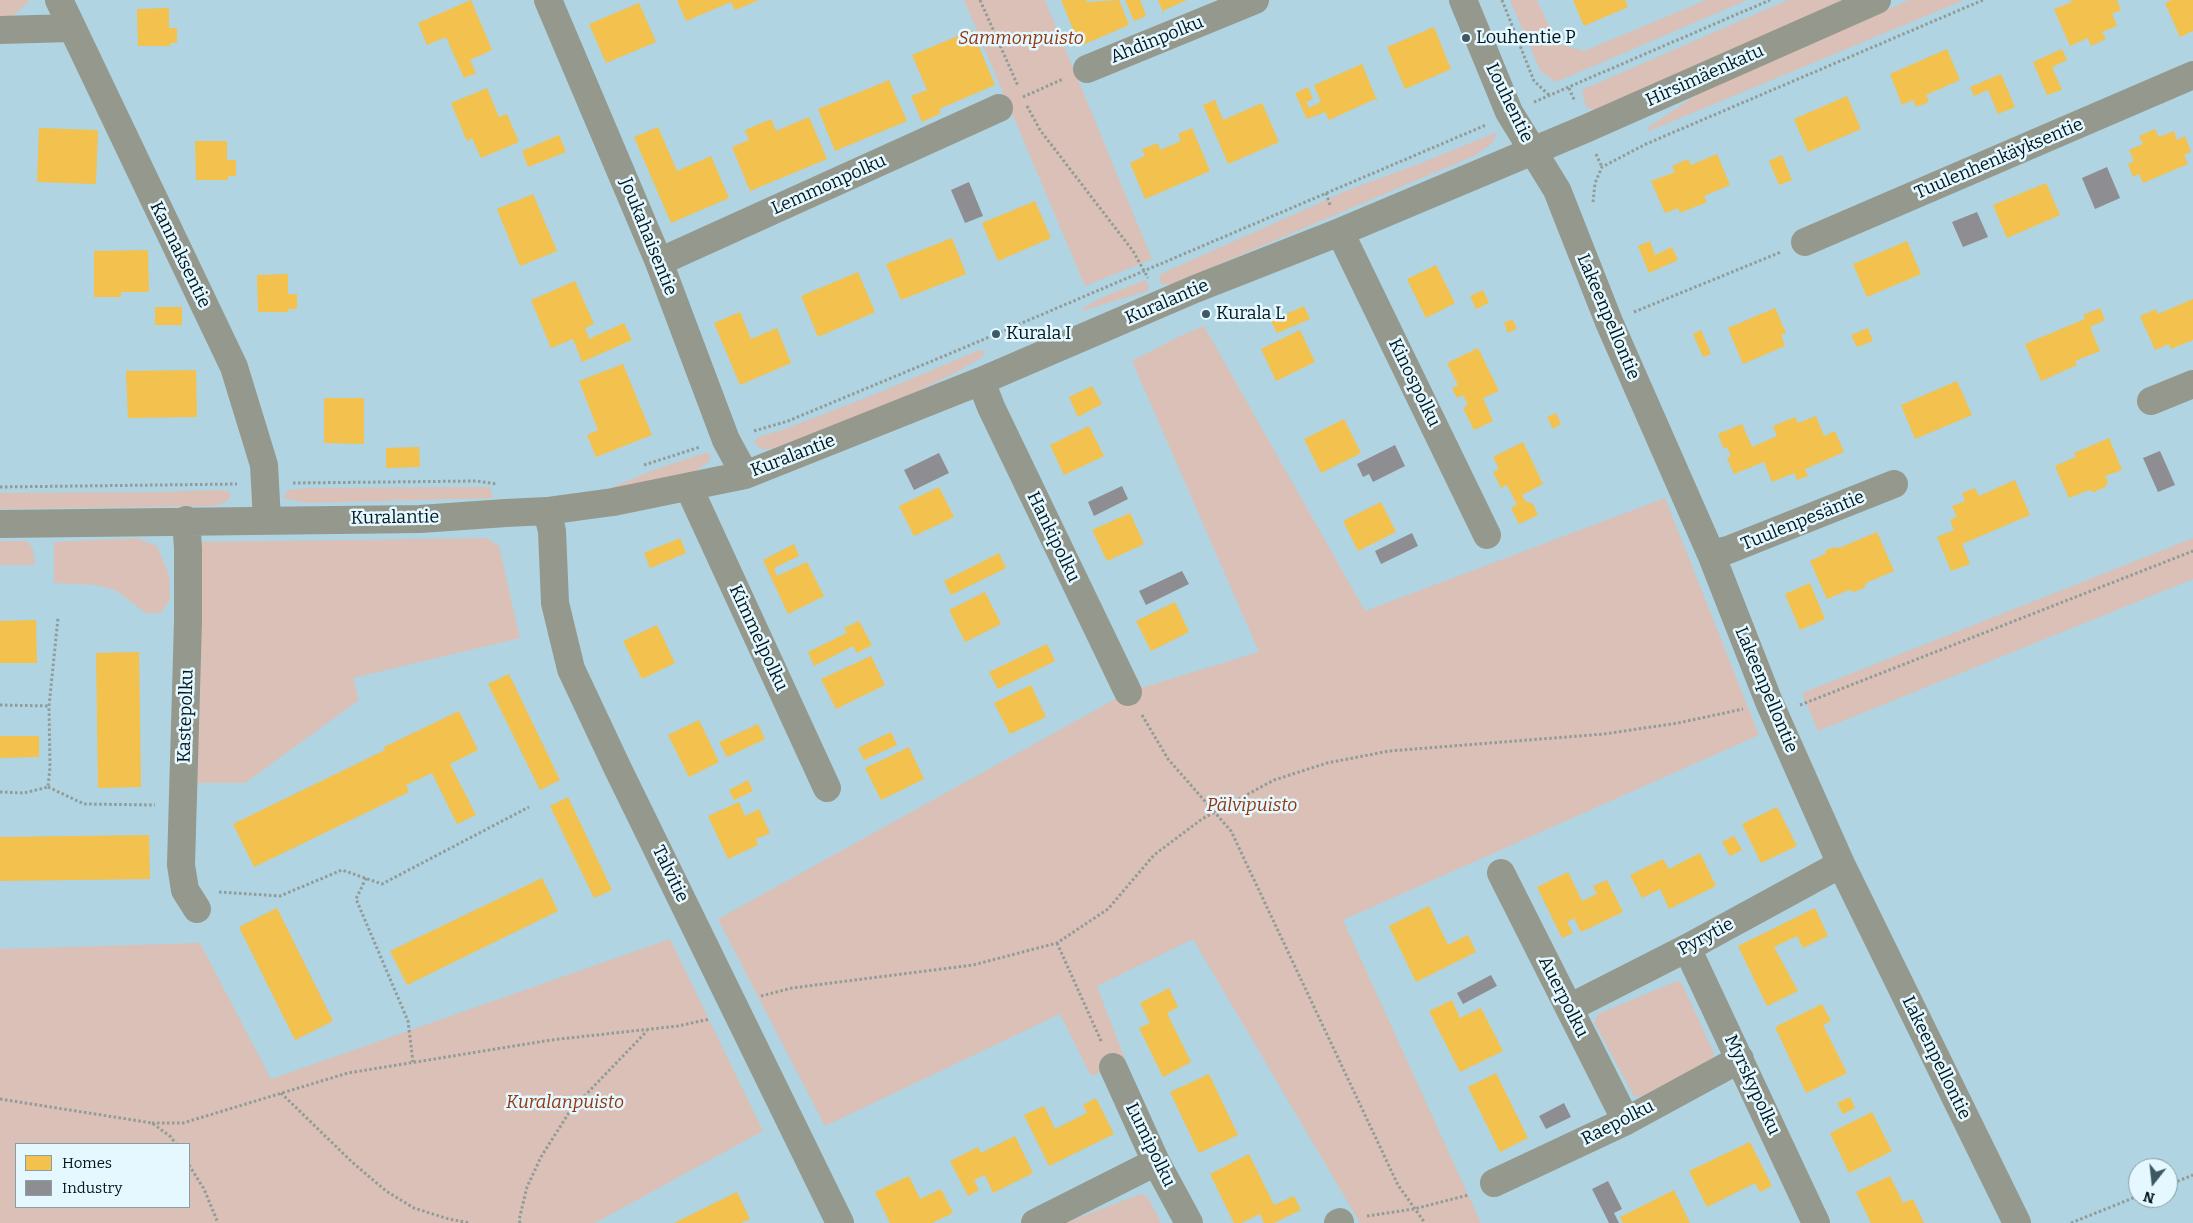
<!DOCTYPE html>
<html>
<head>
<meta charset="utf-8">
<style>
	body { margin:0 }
	#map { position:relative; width:2193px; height:1223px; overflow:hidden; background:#b0d4e1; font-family:Bitter,serif }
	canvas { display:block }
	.legend { position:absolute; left:15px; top:1143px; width:175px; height:65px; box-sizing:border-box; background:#e5f8ff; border:1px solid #899ea5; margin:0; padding:6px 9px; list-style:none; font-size:15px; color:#00171f }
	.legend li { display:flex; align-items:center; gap:10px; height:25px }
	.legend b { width:25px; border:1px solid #899ea5 }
	.north { position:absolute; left:2128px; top:1158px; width:50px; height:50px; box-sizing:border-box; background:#e5f8ff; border:1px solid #899ea5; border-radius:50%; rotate:196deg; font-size:14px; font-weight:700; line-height:20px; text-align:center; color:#00171f }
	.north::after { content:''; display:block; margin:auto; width:18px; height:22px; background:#3e5963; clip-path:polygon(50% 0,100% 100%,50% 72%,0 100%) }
</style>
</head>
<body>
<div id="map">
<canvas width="2193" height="1223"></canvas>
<ul class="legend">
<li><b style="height:14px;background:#f2c14e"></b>Homes</li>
<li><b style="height:14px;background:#8d8d92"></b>Industry</li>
</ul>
<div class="north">N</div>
</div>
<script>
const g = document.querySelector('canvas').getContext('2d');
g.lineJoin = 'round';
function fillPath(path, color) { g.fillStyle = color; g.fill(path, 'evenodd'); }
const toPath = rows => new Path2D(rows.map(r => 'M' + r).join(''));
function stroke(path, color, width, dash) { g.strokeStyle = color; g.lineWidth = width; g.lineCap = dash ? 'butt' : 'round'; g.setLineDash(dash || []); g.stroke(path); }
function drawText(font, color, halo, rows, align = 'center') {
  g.font = font + ' Bitter,serif'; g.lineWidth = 5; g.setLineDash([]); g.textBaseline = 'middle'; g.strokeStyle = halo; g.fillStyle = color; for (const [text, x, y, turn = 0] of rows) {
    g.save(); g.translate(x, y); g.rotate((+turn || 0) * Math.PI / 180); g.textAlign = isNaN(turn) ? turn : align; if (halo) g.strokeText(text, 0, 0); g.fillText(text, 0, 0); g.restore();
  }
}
fillPath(toPath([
	[0,0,30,0,10,19,0,18],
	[964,0,1045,0,1152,259,1085,286],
	[1510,0,1537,0,1557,43,1584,51,1706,0,1747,0,1556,82,1541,72],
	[1788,0,1848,0,1597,111,1586,107,1582,90],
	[1909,0,1964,0,1649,131,1647,128,1704,90],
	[1497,132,1493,142,1476,155,1170,285,1161,284,1159,275,1167,271,1351,189,1429,160],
	[1145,280,1149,285,1147,291,1082,311,1081,309,1105,296],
	[1204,326,1365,611,1665,498,1759,735,1343,920,1481,1223,1360,1223,1193,939,1097,986,1126,1062,1091,1076,1060,1014,825,1126,718,919,1128,692,1259,652,1132,361,1180,336],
	[985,350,982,357,957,372,890,404,773,449,761,449,754,442,758,437,785,429,873,395,977,351],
	[705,453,711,454,709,462,692,473,650,484,608,489,659,468],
	[460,487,490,487,493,498,306,503,283,498,288,490,308,488],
	[218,490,230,492,229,500,215,506,0,509,0,493,160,492],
	[137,538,157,546,169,575,170,599,161,613,146,613,115,590,96,585,54,583,54,542],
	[487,538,499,546,520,638,353,678,359,700,245,783,196,783,194,542],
	[2193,538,2193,579,1818,731,1802,693],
	[0,541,27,541,33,549,35,565,0,565],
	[670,939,763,1131,595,1223,0,1223,0,949,200,943,271,1079],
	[16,1144,189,1144,189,1207,16,1207],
	[1677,981,1682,984,1714,1053,1710,1064,1641,1097,1634,1096,1594,1022,1598,1014],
	[1140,1194,1148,1197,1161,1223,1065,1223]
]), '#dac0b7');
fillPath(toPath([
	[471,0,492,50,470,60,476,73,464,78,446,37,427,45,418,23],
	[677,0,759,0,735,10,731,2,686,21],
	[1061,0,1086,0,1087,2,1119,0,1129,25,1080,46],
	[1125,0,1140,0,1146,16,1134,21],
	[1158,0,1187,0,1164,10,1164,14],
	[1573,0,1625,0,1628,7,1584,26],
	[2071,0,2117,0,2121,10,2112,14,2117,26,2102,32,2106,39,2091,46,2088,38,2070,46,2054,9,2072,2],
	[2172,0,2193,0,2193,31,2180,37,2165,3],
	[639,3,656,42,606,63,589,24],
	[169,8,169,28,177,28,177,43,170,43,170,46,138,46,137,9],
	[1434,27,1451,69,1405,89,1387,47],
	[972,30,995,85,939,109,941,113,922,122,911,96,927,90,912,55],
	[1947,49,1960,80,1926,95,1929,102,1916,107,1913,100,1902,105,1890,74],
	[2062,49,2067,60,2052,67,2062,90,2047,95,2033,62],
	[1362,64,1378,103,1375,99,1329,120,1325,112,1307,119,1295,93,1308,87,1313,99,1306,102,1309,108,1321,102,1314,85],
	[2001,74,2015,107,1998,114,1988,90,1974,96,1970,87],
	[889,80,907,121,835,151,818,109],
	[487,88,499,117,507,114,519,142,481,158,472,138,467,141,451,103],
	[1847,96,1861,129,1808,152,1794,119],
	[1215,100,1223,120,1262,103,1279,142,1228,164,1203,105],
	[809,117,827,159,750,191,732,147,749,140,745,130,771,119,776,131],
	[658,127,677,171,711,156,729,198,671,223,634,137],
	[39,128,98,130,96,184,37,182],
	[1192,128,1210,171,1145,199,1130,163,1145,156,1142,149,1158,143,1160,150,1181,141,1178,134],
	[2155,129,2159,137,2174,131,2177,140,2185,136,2191,152,2184,155,2188,164,2143,183,2139,174,2133,177,2128,164,2134,161,2129,150,2143,144,2139,136],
	[559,135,566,152,528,167,522,151],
	[195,141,227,141,227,160,236,160,236,176,228,176,228,180,196,180],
	[1717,154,1730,185,1704,196,1707,202,1680,213,1678,208,1665,213,1651,181,1675,172,1672,166,1688,159,1691,165],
	[1782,155,1792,180,1779,185,1769,161],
	[2046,183,2060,215,2007,238,1993,205],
	[533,194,557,251,520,266,497,209],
	[1035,201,1051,238,998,261,982,223],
	[952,238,966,274,901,300,886,264],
	[1650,241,1655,255,1672,247,1678,260,1649,273,1638,246],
	[1907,241,1921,274,1867,297,1853,264],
	[148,250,149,292,121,292,121,297,94,297,94,251],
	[1436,265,1455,303,1426,318,1407,279],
	[858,272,875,312,818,337,801,296],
	[288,274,288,294,297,294,297,309,288,309,289,312,258,312,257,275],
	[575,281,594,324,585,328,589,339,624,323,632,340,582,362,573,339,551,348,531,300],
	[1483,290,1489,303,1476,309,1470,296],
	[2193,299,2193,340,2171,349,2169,344,2155,350,2140,316,2156,309,2158,314],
	[1304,306,1310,319,1277,333,1271,321],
	[155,307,182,307,182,325,155,325],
	[1775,308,1786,333,1781,335,1785,346,1743,364,1728,328],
	[2100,308,2105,320,2090,327,2100,351,2075,361,2077,365,2041,381,2025,344,2085,319,2083,315],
	[740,312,751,339,777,328,791,363,740,385,714,323],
	[1512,319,1517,329,1508,333,1504,323],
	[1868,328,1873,341,1857,347,1851,335],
	[1300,330,1315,362,1276,381,1261,349],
	[1701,330,1711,354,1703,357,1693,334],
	[1478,348,1499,391,1483,398,1493,421,1474,430,1463,408,1468,405,1463,395,1457,398,1452,388,1458,385,1447,363],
	[623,364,652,435,596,457,587,435,598,430,579,381],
	[196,370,197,417,128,418,126,371],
	[1957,381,1972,415,1915,439,1901,405],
	[1092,386,1102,404,1078,417,1069,397],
	[324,398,364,398,364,444,324,443],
	[1556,413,1561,424,1553,429,1547,417],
	[1816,416,1824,436,1835,431,1844,452,1805,469,1808,476,1797,480,1794,473,1772,482,1764,462,1734,474,1727,458,1731,456,1727,447,1724,449,1718,434,1742,424,1752,447,1777,436,1773,426,1795,417,1798,423],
	[1344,419,1361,453,1321,473,1304,439],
	[1089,426,1104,456,1064,475,1050,445],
	[2109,438,2122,470,2105,476,2108,482,2105,487,2094,492,2089,490,2069,498,2055,466,2076,457,2074,453],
	[1523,442,1543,484,1522,495,1525,501,1533,504,1538,515,1519,524,1511,508,1517,505,1507,485,1501,488,1493,472,1499,469,1493,457],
	[419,447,420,467,386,468,386,448],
	[2015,480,2030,515,1962,544,1970,564,1951,571,1937,537,1954,530,1950,520,1957,517,1952,506,1965,501,1962,493,1975,488,1979,496],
	[939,487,954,517,914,536,899,506],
	[1381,502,1396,532,1358,551,1343,521],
	[1130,513,1144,544,1107,561,1092,530],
	[1877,532,1894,571,1866,583,1864,588,1854,592,1849,590,1827,599,1810,561,1825,554,1826,550,1835,547,1839,548],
	[680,538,686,553,650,568,644,553],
	[794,544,799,556,774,568,777,576,807,562,824,596,788,614,763,560],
	[999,553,1006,568,951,595,944,581],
	[1810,583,1825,619,1800,630,1785,594],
	[985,592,1001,624,965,642,949,610],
	[1175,602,1189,632,1151,651,1136,621],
	[36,620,37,663,0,663,0,621],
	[859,621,872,645,857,653,853,646,814,666,808,652,847,633,844,628],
	[657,625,675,663,642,679,623,641],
	[1047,644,1055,661,998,689,989,672],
	[139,652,141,787,98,788,96,653],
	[871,656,885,685,836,709,821,679],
	[509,674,560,780,540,790,488,684],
	[1031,685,1046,717,1010,734,994,703],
	[459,711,478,750,450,764,476,815,457,824,432,773,406,785,409,792,254,867,233,824,385,750,384,747],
	[699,720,719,762,689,777,668,735],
	[758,724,765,739,727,757,719,742],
	[891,732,897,745,864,760,858,748],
	[0,736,39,736,39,757,0,758],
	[909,747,924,779,881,800,865,768],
	[748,780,753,791,734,800,729,790],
	[568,797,612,890,594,898,550,806],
	[739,802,745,816,759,809,770,833,756,839,758,845,728,859,708,816],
	[1777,807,1797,846,1761,863,1742,824],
	[149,835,150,879,0,881,0,837],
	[1734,836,1742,850,1730,856,1722,842],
	[1700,853,1716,886,1669,909,1660,889,1642,898,1630,875,1663,859,1669,869],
	[1568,872,1582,901,1597,894,1593,886,1607,880,1623,912,1581,932,1574,918,1567,922,1573,933,1562,938,1537,887],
	[542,878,558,911,407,985,390,951],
	[1429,906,1448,945,1468,935,1476,952,1416,982,1389,926],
	[277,908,333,1021,295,1040,239,927],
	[1815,908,1828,936,1803,948,1797,936,1774,947,1798,991,1767,1006,1738,946],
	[1169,988,1178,1007,1167,1013,1191,1062,1163,1077,1139,1028,1150,1023,1140,1003],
	[1452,1000,1460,1018,1481,1008,1503,1051,1460,1072,1429,1011],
	[1822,1004,1831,1021,1823,1025,1847,1073,1806,1093,1775,1027],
	[1496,1073,1528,1138,1500,1152,1468,1087],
	[1209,1074,1238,1135,1199,1153,1170,1092],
	[1850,1097,1855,1108,1843,1114,1837,1103],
	[1096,1098,1114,1134,1049,1166,1024,1115,1044,1106,1055,1129,1087,1113,1083,1105],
	[1872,1112,1892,1151,1849,1173,1830,1133],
	[1015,1136,1033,1173,993,1193,985,1175,974,1180,979,1190,968,1196,950,1161,978,1147,981,1153],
	[1750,1142,1772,1186,1760,1192,1755,1183,1707,1207,1689,1171],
	[1249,1154,1274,1205,1294,1196,1301,1210,1274,1223,1264,1223,1260,1214,1241,1223,1234,1223,1210,1174],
	[909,1176,920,1199,941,1189,953,1213,932,1223,890,1223,875,1192],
	[1890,1176,1903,1203,1913,1199,1924,1223,1871,1223,1856,1192],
	[1674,1190,1690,1223,1623,1223,1620,1217],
	[737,1192,750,1219,741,1223,674,1223]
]), '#f2c14e');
fillPath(toPath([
	[2107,167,2120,198,2095,209,2082,178],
	[969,182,983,216,965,223,951,190],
	[1977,212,1988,237,1963,247,1952,222],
	[1395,445,1405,466,1373,482,1369,474,1363,477,1357,464],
	[2160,451,2175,485,2158,492,2143,458],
	[939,453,949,473,914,490,904,470],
	[1122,486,1128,499,1094,516,1088,502],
	[1412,533,1418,546,1381,564,1375,551],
	[1182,571,1189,584,1146,605,1139,591],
	[1491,975,1497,986,1463,1004,1457,993],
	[1564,1103,1571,1117,1546,1129,1539,1116],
	[1608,1181,1622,1209,1614,1213,1619,1223,1609,1223,1592,1189]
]), '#8d8d92');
stroke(toPath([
	[980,0,1018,86],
	[1502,0,1534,81,1550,96],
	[1569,88,1575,102],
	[1023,97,1063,79],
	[1534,102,1770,0],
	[1027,106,1040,130,1133,251,1148,278],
	[1596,154,1602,167],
	[1326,193,1330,205],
	[1593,202,1595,183,1602,167,1646,144,1983,0],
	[1634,312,1781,252],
	[754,431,788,421,968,346,1486,125],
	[644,465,700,447],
	[293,483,476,481,497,484],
	[0,487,237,484],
	[0,705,49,706],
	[1800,705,2193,551],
	[1142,715,1168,759,1231,831,1398,1185,1425,1223],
	[48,787,84,804,155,805],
	[0,792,24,793,48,787,50,767,49,706,58,618],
	[366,878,356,899,408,1021,413,1062],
	[219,892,280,896,342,870,382,884,529,807],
	[1057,943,1102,1043],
	[761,996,792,988,973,965,1057,943,1108,909,1154,855,1202,819,1274,780,1327,763,1389,751,1604,734,1678,723,1743,709],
	[281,1093,352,1162,386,1191,414,1208,449,1219,469,1223],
	[0,1099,152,1123,171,1137,176,1144],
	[152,1123,183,1123,348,1073,551,1040,678,1026,710,1019],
	[189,1165,204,1189,218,1223],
	[2168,1185,2193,1175],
	[1367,1216,1414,1209,1468,1195],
	[520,1223,519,1220,527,1187,541,1157,570,1111,647,1031],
	[2071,1223,2138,1196]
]), '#919b97', 3, [2.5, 2.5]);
stroke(toPath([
	[59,0,234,367,264,465,267,520],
	[548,0,659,262,726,440,745,475],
	[1463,0,1509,112,1557,190,1609,322,1711,554,1769,702,1841,864,2017,1223],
	[0,30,71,28],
	[1087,69,1255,0],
	[1340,232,1487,535],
	[1805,242,2193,75],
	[659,262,999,108],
	[981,381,991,407,1128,692],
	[2151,401,2193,384],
	[689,488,827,788],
	[547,511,552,531,555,603,571,669,617,767,840,1223],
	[186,520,188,548,188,621,181,865,185,890,197,909],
	[0,524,420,519,506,513,547,511,613,502,745,475,981,381,1195,289,1340,232,1585,129,1877,0],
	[1711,554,1728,550,1894,484],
	[1501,873,1626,1121],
	[1687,948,1816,1223],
	[1569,1008,1687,948,1841,864],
	[1113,1067,1156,1162,1189,1223],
	[1494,1183,1626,1121,1740,1059],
	[1035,1223,1156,1162],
	[1338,1223,1340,1222]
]), '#94988d', 28);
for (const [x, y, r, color] of [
	[1466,38,5,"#3e5963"],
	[1206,314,5,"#3e5963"],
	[996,334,5,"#3e5963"]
]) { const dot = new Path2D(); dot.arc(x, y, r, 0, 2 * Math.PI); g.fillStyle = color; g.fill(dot); stroke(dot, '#e5f8ff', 2); }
drawText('18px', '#00171f', '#e5f8ff', [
	["Louhentie P",1476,38],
	["Kurala L",1216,314],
	["Kurala I",1006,334]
], 'left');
drawText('italic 18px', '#92360f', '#e5f8ff', [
	["Sammonpuisto",1021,39],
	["Pälvipuisto",1252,806],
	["Kuralanpuisto",565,1103]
]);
drawText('18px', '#00171f', '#e5f8ff', [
	["Ahdinpolku",1157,40,-22],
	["Hirsimäenkatu",1705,76,-24],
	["Louhentie",1509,103,64],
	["Tuulenhenkäyksentie",1999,159,-23],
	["Lemmonpolku",829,185,-24],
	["Joukahaisentie",648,237,68],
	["Kannaksentie",180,255,64],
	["Kuralantie",1167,302,-23],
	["Lakeenpellontie",1608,317,67],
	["Kinospolku",1414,383,64],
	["Kuralantie",793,456,-21],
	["Kuralantie",395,518,-1],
	["Tuulenpesäntie",1803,521,-22],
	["Hankipolku",1053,537,64],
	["Kimmelpolku",758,638,65],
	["Lakeenpellontie",1766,690,67],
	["Kastepolku",186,716,-88],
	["Talvitie",670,874,64],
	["Pyrytie",1706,937,-28],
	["Auerpolku",1563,997,63],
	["Lakeenpellontie",1936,1058,64],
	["Myrskypolku",1752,1085,65],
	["Raepolku",1618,1123,-27],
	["Lumipolku",1150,1145,64]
]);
</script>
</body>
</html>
